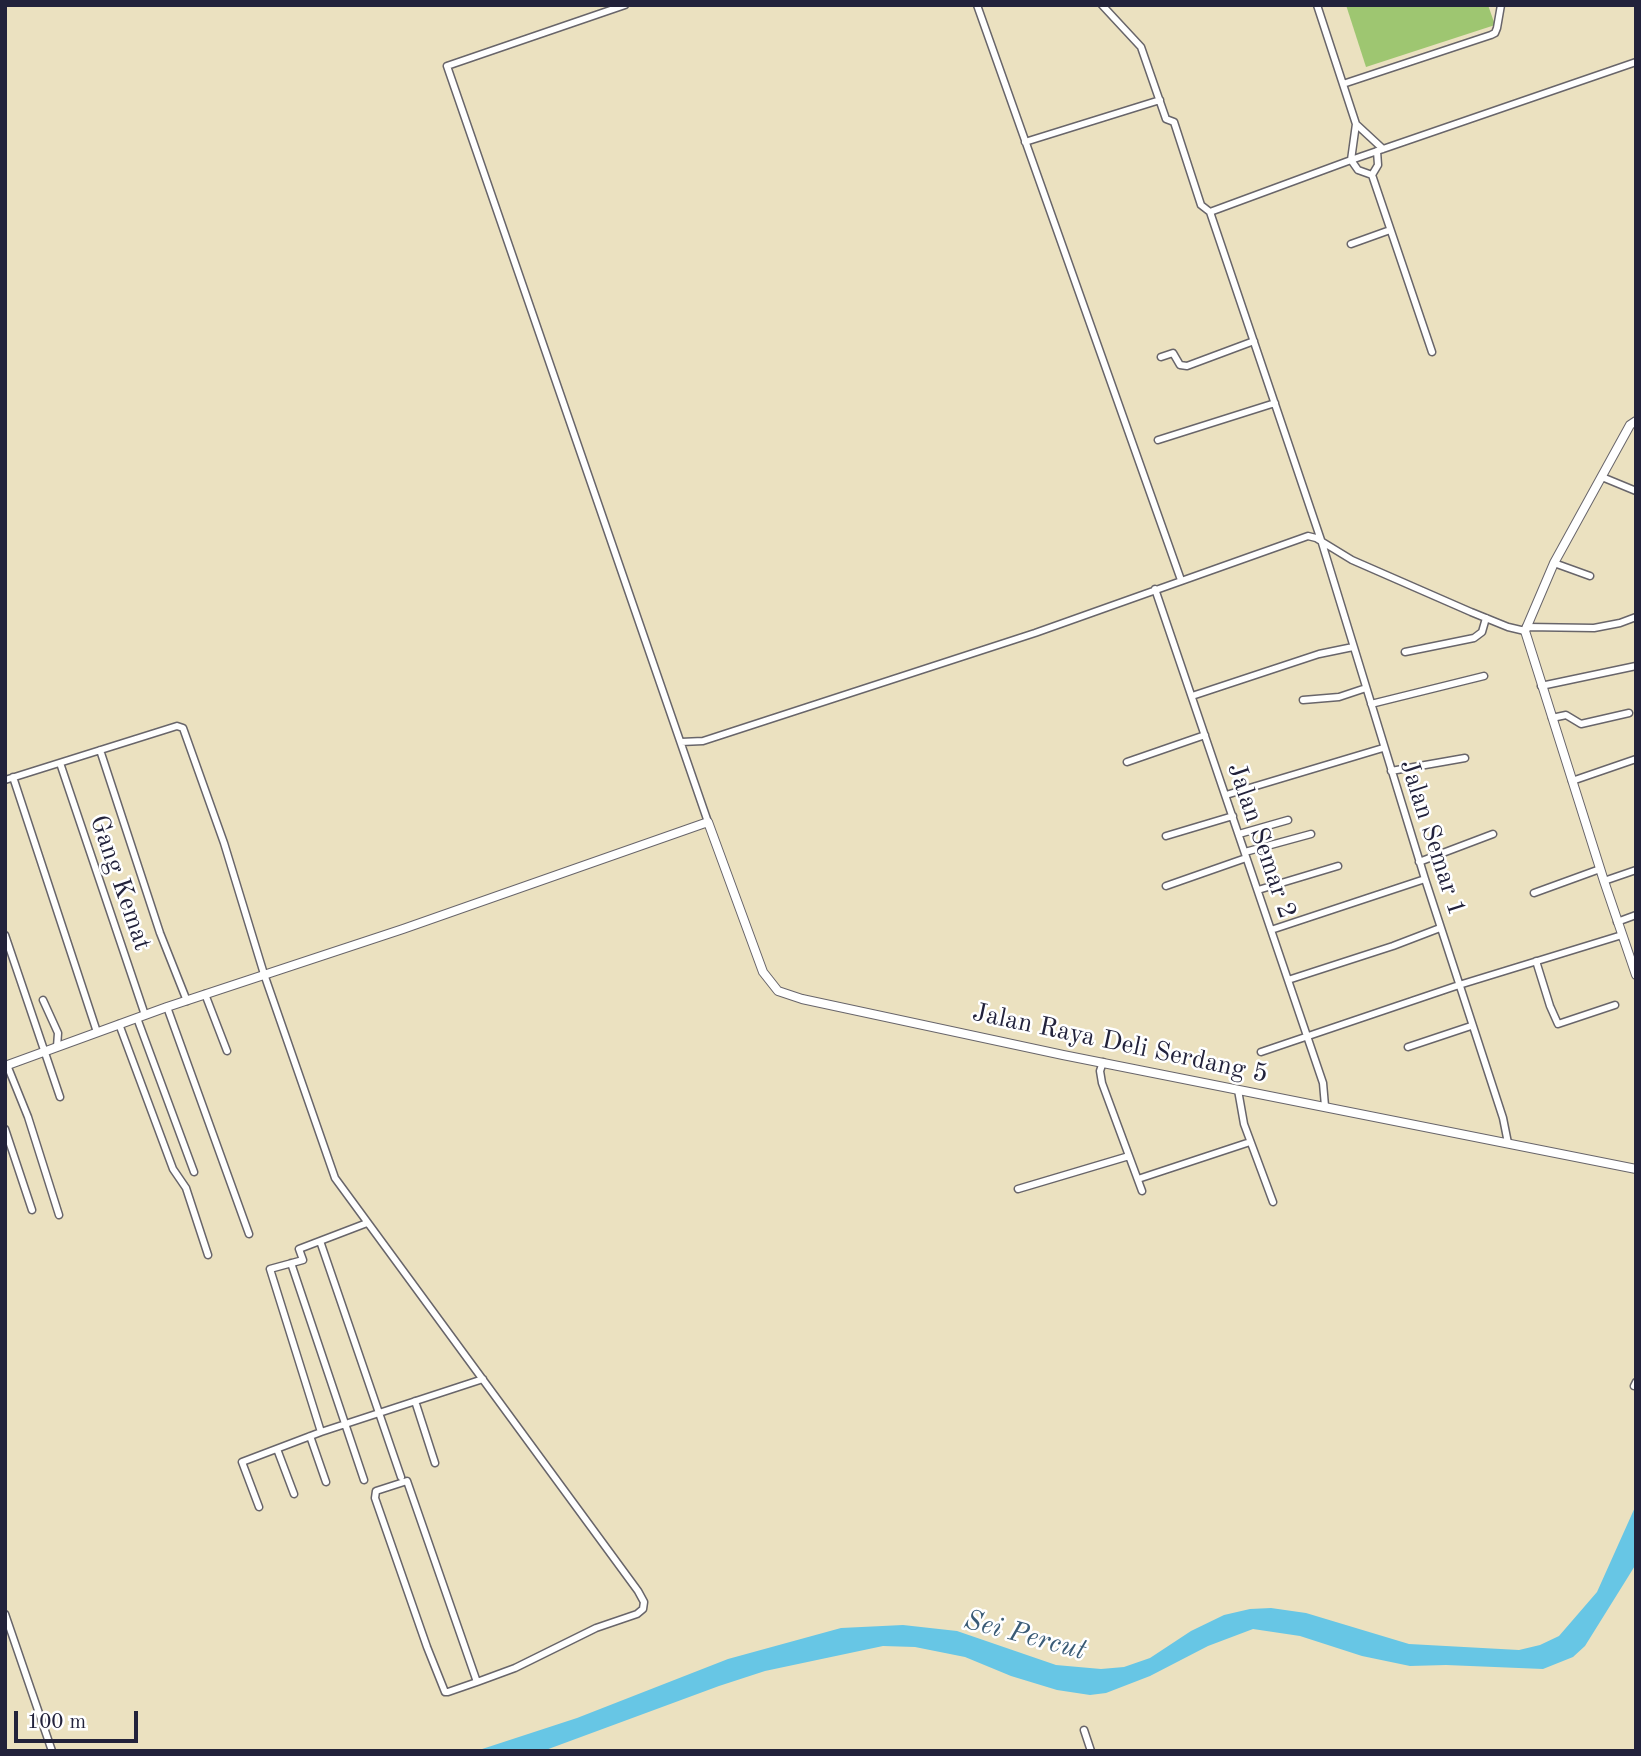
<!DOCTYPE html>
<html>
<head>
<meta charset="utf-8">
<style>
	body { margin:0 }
	#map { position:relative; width:1641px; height:1756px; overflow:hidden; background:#ebe1c0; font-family:"Old Standard TT",serif }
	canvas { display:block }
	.frame { position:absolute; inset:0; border:7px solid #22223b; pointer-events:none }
	.scale { position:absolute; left:14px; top:1711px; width:124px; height:32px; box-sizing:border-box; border:4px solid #22223b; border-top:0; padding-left:9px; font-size:21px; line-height:24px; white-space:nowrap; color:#22223b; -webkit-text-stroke:5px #fff; paint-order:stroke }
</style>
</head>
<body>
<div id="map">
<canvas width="1641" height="1756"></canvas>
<div class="frame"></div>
<div class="scale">100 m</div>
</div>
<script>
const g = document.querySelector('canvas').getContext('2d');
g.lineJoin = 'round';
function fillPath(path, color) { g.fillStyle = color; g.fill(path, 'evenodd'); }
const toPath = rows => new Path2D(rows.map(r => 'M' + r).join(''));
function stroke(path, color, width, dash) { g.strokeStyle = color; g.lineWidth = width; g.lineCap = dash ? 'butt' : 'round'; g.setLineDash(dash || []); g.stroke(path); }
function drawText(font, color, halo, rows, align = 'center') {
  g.font = font + ' "Old Standard TT",serif'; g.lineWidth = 5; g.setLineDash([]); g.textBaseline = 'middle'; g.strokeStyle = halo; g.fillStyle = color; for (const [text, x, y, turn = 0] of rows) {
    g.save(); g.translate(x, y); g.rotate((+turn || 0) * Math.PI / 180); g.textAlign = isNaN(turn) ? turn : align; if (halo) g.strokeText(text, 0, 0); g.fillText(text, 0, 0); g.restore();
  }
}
fillPath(toPath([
	[1346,5,1488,5,1495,25,1366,67]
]), '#9ec671');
fillPath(toPath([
	[1636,1505,1636,1564,1628,1577,1585,1646,1573,1657,1543,1669,1446,1665,1410,1666,1362,1656,1300,1636,1253,1629,1208,1646,1150,1676,1106,1693,1090,1695,1057,1690,1011,1676,965,1657,915,1647,883,1646,765,1671,719,1686,543,1751,476,1751,577,1718,728,1659,841,1628,903,1625,957,1631,1056,1665,1101,1669,1124,1667,1150,1658,1191,1631,1224,1615,1250,1609,1271,1608,1306,1613,1409,1644,1519,1650,1540,1645,1559,1636,1597,1592]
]), '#67c6e5');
const minor = toPath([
	[625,5,447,66,708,822],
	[977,5,1181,580],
	[1102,5,1141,47,1166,119,1174,122,1201,205,1210,212],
	[1317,5,1356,124,1351,160,1358,170,1372,175],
	[1343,84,1491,35,1495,33,1497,28,1501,5],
	[1356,124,1383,149],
	[1025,142,1160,100],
	[1377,151,1378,165,1372,175,1432,352],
	[1351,244,1390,230],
	[1161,357,1173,353,1180,365,1187,366,1254,341],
	[1158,440,1275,403],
	[1602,477,1636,491],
	[1554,563,1590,576],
	[1155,589,1323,1083,1325,1106],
	[1526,627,1594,628,1620,623,1636,617],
	[1405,652,1474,638,1482,632,1486,618],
	[1541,686,1636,666],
	[1192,696,1319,654,1353,647],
	[1303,700,1339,697,1366,688],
	[1371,704,1484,676],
	[1552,718,1566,715,1581,724,1629,713],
	[681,742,703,741,1035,633,1308,536,1316,538,1352,560,1471,612,1508,627,1525,631],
	[100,750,160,933,187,1001],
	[1127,762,1205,735],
	[60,763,145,1015],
	[1391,771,1465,758],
	[13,777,97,1032],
	[5,780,177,726,183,728,224,843,264,974,335,1178,638,1591,644,1602,643,1609,637,1614,596,1628,515,1668,477,1682,448,1692,445,1692,427,1647,375,1498,376,1491,407,1481,477,1682],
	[1572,781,1636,759],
	[1226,795,1383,748],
	[1239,834,1288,820],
	[1166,836,1233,816],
	[1245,852,1311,834],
	[1419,862,1493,834],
	[1604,881,1636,870],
	[1166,886,1246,858],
	[1258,890,1338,866],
	[1534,893,1600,869],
	[1617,922,1636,915],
	[1271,930,1425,879],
	[5,935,60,1097],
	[1536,961,1550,1006,1558,1024,1615,1005],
	[1288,980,1393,946,1440,928],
	[205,994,227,1051],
	[43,1000,58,1033,57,1047],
	[167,1007,249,1234],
	[137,1018,194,1172],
	[119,1024,173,1169,186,1188,208,1255],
	[1408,1047,1471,1026],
	[1261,1052,1459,985,1622,935],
	[1103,1062,1100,1071,1102,1083,1142,1191],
	[7,1065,28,1117,59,1215],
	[1238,1090,1244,1124,1273,1202],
	[5,1129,32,1210],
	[1508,1143,1503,1118,1425,879,1322,543,1210,212,1351,160,1636,62],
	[1138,1179,1250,1142],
	[1018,1189,1129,1156],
	[320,1241,401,1477],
	[291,1263,364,1480],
	[1634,1386,1636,1382],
	[415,1401,435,1463],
	[321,1432,270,1269,303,1260,299,1249,367,1223],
	[310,1436,326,1482],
	[277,1449,294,1494],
	[259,1507,242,1462,321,1432,483,1379],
	[5,1614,52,1751],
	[1084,1730,1091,1751]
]);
const tertiary = toPath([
	[1636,421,1630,425,1554,563,1525,631,1604,881,1636,975],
	[5,1066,167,1007,403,929,708,822,763,972,778,991,802,999,1063,1055,1636,1169]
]);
stroke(minor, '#68656a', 9);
stroke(tertiary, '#68656a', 10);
stroke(minor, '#fff', 6);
stroke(tertiary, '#fff', 8);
drawText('26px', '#22223b', '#fff', [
	["Jalan Semar 1",1432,838,72],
	["Jalan Semar 2",1261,841,71],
	["Gang Kemat",120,883,71],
	["Jalan Raya Deli Serdang 5",1120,1044,12]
]);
drawText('italic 28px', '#3a5b76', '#fff', [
	["Sei Percut",1025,1636,15]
]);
</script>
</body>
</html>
